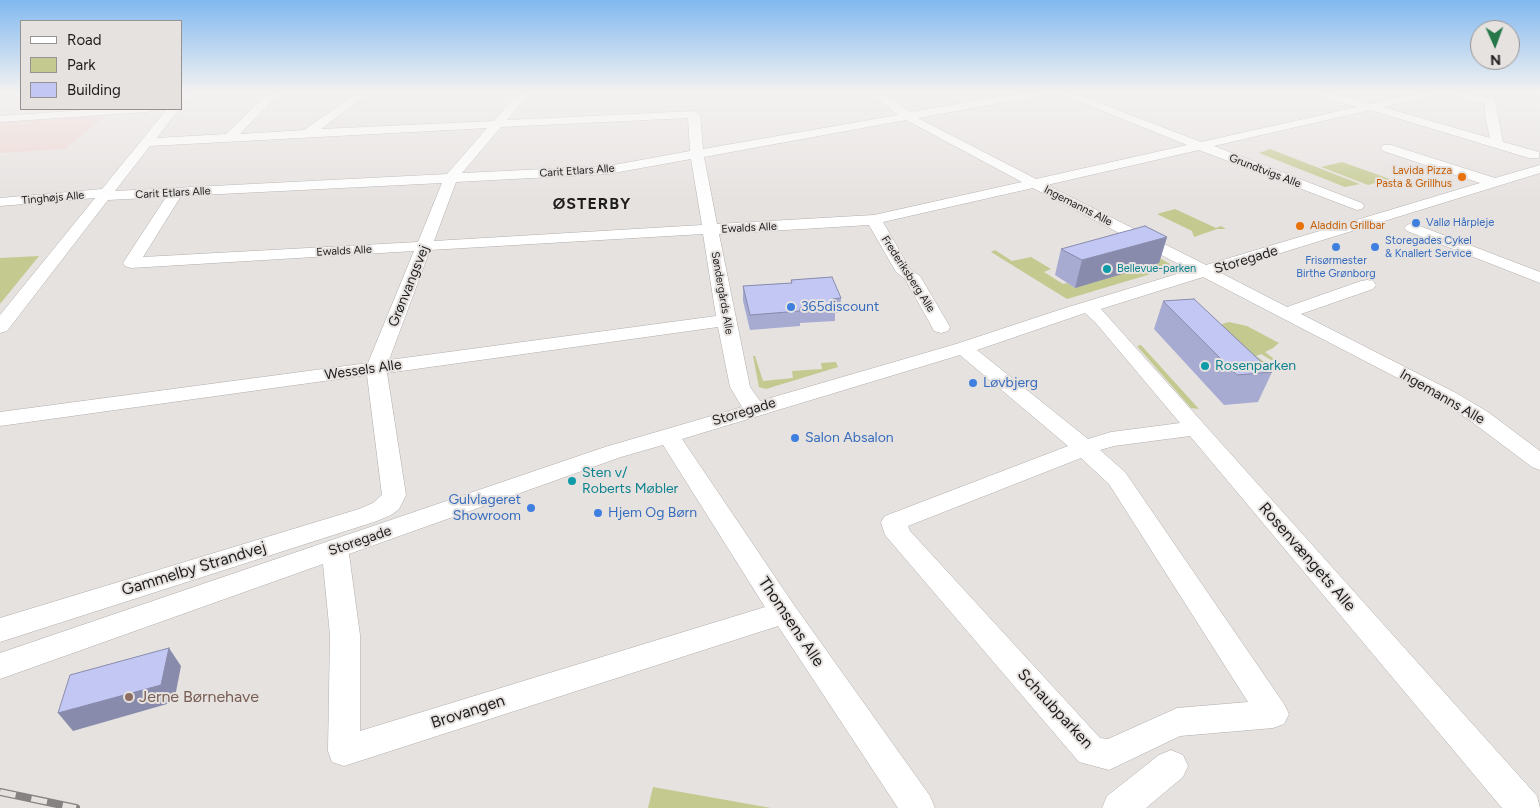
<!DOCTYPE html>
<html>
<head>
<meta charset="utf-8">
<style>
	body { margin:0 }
	#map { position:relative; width:1540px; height:808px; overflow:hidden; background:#e6e2e0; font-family:Figtree,sans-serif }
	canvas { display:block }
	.legend { position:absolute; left:20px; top:20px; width:162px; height:90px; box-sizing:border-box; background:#e6e2e0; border:1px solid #969392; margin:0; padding:6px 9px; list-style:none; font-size:15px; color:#1e1d1c }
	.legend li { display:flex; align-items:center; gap:10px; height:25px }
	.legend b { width:25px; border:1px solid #969392 }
	.north { position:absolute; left:1470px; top:20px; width:50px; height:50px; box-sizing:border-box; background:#e6e2e0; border:1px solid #969392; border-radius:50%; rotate:178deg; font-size:14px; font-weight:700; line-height:20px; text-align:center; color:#1e1d1c }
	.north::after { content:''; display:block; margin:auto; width:18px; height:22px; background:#26784a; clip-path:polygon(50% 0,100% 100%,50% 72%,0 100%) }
</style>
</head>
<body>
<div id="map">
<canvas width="1540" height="808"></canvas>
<ul class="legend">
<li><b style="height:6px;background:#fff"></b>Road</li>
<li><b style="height:14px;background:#c3c98f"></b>Park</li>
<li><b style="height:14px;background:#c2c7f4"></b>Building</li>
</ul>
<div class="north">N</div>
</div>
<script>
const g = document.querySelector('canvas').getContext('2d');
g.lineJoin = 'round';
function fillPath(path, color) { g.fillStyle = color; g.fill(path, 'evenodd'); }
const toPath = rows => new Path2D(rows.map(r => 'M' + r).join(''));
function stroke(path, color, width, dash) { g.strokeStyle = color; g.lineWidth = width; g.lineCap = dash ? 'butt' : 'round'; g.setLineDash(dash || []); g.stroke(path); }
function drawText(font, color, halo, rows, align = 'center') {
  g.font = font + ' Figtree,sans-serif'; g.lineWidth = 4; g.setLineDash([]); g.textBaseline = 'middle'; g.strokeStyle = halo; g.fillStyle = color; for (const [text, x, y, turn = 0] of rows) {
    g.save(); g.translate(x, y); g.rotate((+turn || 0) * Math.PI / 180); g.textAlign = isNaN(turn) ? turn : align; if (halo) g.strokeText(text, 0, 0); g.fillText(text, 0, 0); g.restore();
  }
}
fillPath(toPath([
	[108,114,65,149,0,153,0,121]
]), '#edd3cf');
fillPath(toPath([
	[1270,149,1360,184,1345,187,1259,153],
	[1342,162,1390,179,1368,185,1321,167],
	[1175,209,1216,228,1221,226,1226,229,1217,229,1194,237,1192,231,1157,214],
	[1144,249,1170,264,1171,268,1067,299,991,252,995,250,1012,261,1031,257,1051,269,1044,272,1063,284,1067,283,1075,288],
	[39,256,0,304,0,258],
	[1229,322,1247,326,1279,343,1273,348,1265,352,1274,359,1271,360,1261,354,1256,356,1266,363,1263,364,1219,325],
	[1141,345,1199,409,1191,408,1137,346],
	[753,356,755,356,763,381,793,378,792,371,822,369,821,363,836,362,838,367,766,389,759,387],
	[653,787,771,808,648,808]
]), '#c3c98f');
const minor = toPath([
	[181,92,192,92,185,101,181,102,181,92],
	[269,92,280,92,240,134,304,130,358,92,370,92,321,129,494,121,519,92,530,92,507,120,694,111,700,114,703,149,898,115,870,92,882,92,910,112,1025,92,1049,92,1044,95,918,118,1036,179,1187,145,1056,92,1071,92,1201,142,1357,107,1315,94,1314,92,1331,92,1370,104,1421,92,1441,92,1440,94,1383,107,1490,138,1485,116,1485,104,1447,94,1446,92,1464,92,1495,100,1503,142,1539,152,1539,158,1529,158,1370,110,1214,146,1362,203,1364,206,1362,209,1357,210,1199,150,1047,185,1206,265,1480,183,1383,151,1381,148,1383,145,1391,145,1495,178,1540,165,1540,173,1219,272,1287,307,1361,281,1367,280,1373,281,1376,285,1373,289,1301,314,1456,393,1488,412,1540,451,1540,470,1532,467,1472,422,1442,401,1203,277,1101,309,1537,796,1540,808,1502,808,1190,436,1114,446,1100,450,1125,472,1284,704,1289,714,1284,724,1273,728,1180,736,1109,770,1079,762,885,535,881,522,885,516,1068,446,960,355,682,439,794,605,930,796,935,808,898,808,778,626,344,766,332,762,328,751,330,635,323,564,0,679,0,653,605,447,742,407,730,387,718,327,387,373,406,495,399,509,391,515,377,521,0,642,0,618,359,509,373,503,382,495,367,375,0,426,0,412,368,363,414,251,131,268,125,266,123,263,166,197,108,200,7,331,0,333,0,315,95,198,0,206,0,198,102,189,167,109,179,109,157,138,226,134,269,92],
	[688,118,690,151,608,166,462,173,501,127,688,118],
	[906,120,1022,182,874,215,717,224,704,157,906,120],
	[487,128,447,174,115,191,150,146,487,128],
	[691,159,702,225,434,241,456,182,608,174,691,159],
	[442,183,418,242,143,257,181,196,442,183],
	[1033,188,1190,270,1062,309,956,344,760,401,750,387,719,234,869,225,896,272,905,279,932,327,934,331,941,333,948,331,950,327,920,276,910,269,883,222,1033,188],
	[703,234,716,316,389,360,430,250,703,234],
	[1085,313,1095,322,1180,423,1111,432,1088,439,977,350,1085,313],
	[663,445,765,607,360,731,360,635,349,554,621,457,663,445],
	[1081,458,1109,484,1248,702,1177,708,1108,739,1100,738,910,531,908,526,1081,458],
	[100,109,153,109,147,112,0,122,0,116,100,109],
	[1412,223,1540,272,1540,283,1407,231,1404,228,1407,225,1412,223],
	[1171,750,1183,755,1188,766,1183,777,1146,808,1102,808,1107,796,1159,755,1171,750]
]);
stroke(minor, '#b1adab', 1);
fillPath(minor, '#fff');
const rail = toPath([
	[0,792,76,808]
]);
stroke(rail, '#858281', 8);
stroke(rail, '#e6e2e0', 5.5, [16]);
fillPath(toPath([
	[1167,237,1159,263,1075,288,1055,275,1061,249],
	[791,280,841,298,840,313,835,313,835,321,800,323,800,326,750,330,743,301,743,286,791,283],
	[1163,301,1272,372,1258,402,1224,405,1154,329]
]), '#a7abd2');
fillPath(toPath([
	[1167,237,1159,263,1075,288,1082,260],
	[169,648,181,666,174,702,73,731,58,713]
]), '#888bab');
const building = toPath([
	[1145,226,1167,237,1082,260,1061,249,1145,226],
	[832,277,841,298,833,299,836,306,800,308,800,311,750,315,743,286,792,283,791,280,832,277],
	[1194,299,1272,372,1237,375,1163,301,1194,299],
	[169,648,161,685,58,713,70,675,169,648]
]);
fillPath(building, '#c2c7f4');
stroke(building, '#888bab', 1);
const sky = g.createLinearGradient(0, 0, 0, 205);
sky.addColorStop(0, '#81b9f0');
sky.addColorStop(0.45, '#f4f2f1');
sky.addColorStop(1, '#f4f2f100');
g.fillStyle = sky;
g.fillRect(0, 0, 1540, 205);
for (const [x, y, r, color] of [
	[1462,177,5,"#e8710a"],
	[1416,223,5,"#3f7fe0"],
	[1300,226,5,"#e8710a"],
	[1336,247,5,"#3f7fe0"],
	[1375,247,5,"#3f7fe0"],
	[1107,269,5,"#0f9aa8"],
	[791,307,5,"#3f7fe0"],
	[1205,366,5,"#0f9aa8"],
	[973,383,5,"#3f7fe0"],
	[795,438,5,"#3f7fe0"],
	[572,481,5,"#0f9aa8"],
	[531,508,5,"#3f7fe0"],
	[598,513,5,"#3f7fe0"],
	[129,697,5,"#8d6e63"]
]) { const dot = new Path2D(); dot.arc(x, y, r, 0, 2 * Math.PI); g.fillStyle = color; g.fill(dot); stroke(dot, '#e6e2e0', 2); }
drawText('11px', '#1e1d1c', '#e6e2e0', [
	["Carit Etlars Alle",577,171,-4],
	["Grundtvigs Alle",1265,171,21],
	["Carit Etlars Alle",173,193,-3],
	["Tinghøjs Alle",53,198,-5],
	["Ingemanns Alle",1078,206,27],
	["Ewalds Alle",749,228,-3],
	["Ewalds Alle",344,251,-3],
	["Frederiksberg Alle",908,274,57],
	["Søndergårds Alle",722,293,80]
]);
drawText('11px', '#c56008', '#e6e2e0', [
	["Lavida Pizza",1452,171],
	["Pasta & Grillhus",1452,184],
	["Aladdin Grillbar",1310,226,"left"]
], 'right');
drawText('11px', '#366cbe', '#e6e2e0', [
	["Vallø Hårpleje",1426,223],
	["Storegades Cykel",1385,241],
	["& Knallert Service",1385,254],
	["Frisørmester",1336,261,"center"],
	["Birthe Grønborg",1336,274,"center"]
], 'left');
drawText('11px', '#0d838f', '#e6e2e0', [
	["Bellevue-parken",1117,269]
], 'left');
drawText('14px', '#1e1d1c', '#e6e2e0', [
	["Storegade",1246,260,-17],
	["Grønvangsvej",409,286,-68],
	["Wessels Alle",363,370,-8],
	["Ingemanns Alle",1442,397,30],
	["Storegade",744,412,-17],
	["Storegade",360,541,-19]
]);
drawText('14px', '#366cbe', '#e6e2e0', [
	["365discount",801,307],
	["Løvbjerg",983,383],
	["Salon Absalon",805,438],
	["Gulvlageret",521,500,"right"],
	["Showroom",521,516,"right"],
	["Hjem Og Børn",608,513]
], 'left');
drawText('14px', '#0d838f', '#e6e2e0', [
	["Rosenparken",1215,366],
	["Sten v/",582,473],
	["Roberts Møbler",582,489]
], 'left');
g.letterSpacing = '1px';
drawText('bold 16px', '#1e1d1c', '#e6e2e0', [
	["ØSTERBY",592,204]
]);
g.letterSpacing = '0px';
drawText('16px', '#1e1d1c', '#e6e2e0', [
	["Rosenvængets Alle",1307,557,49],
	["Gammelby Strandvej",194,569,-17],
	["Thomsens Alle",791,622,56],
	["Schaubparken",1055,709,47],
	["Brovangen",468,712,-18]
]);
drawText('16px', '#785e54', '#e6e2e0', [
	["Jerne Børnehave",139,697]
], 'left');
</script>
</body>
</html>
